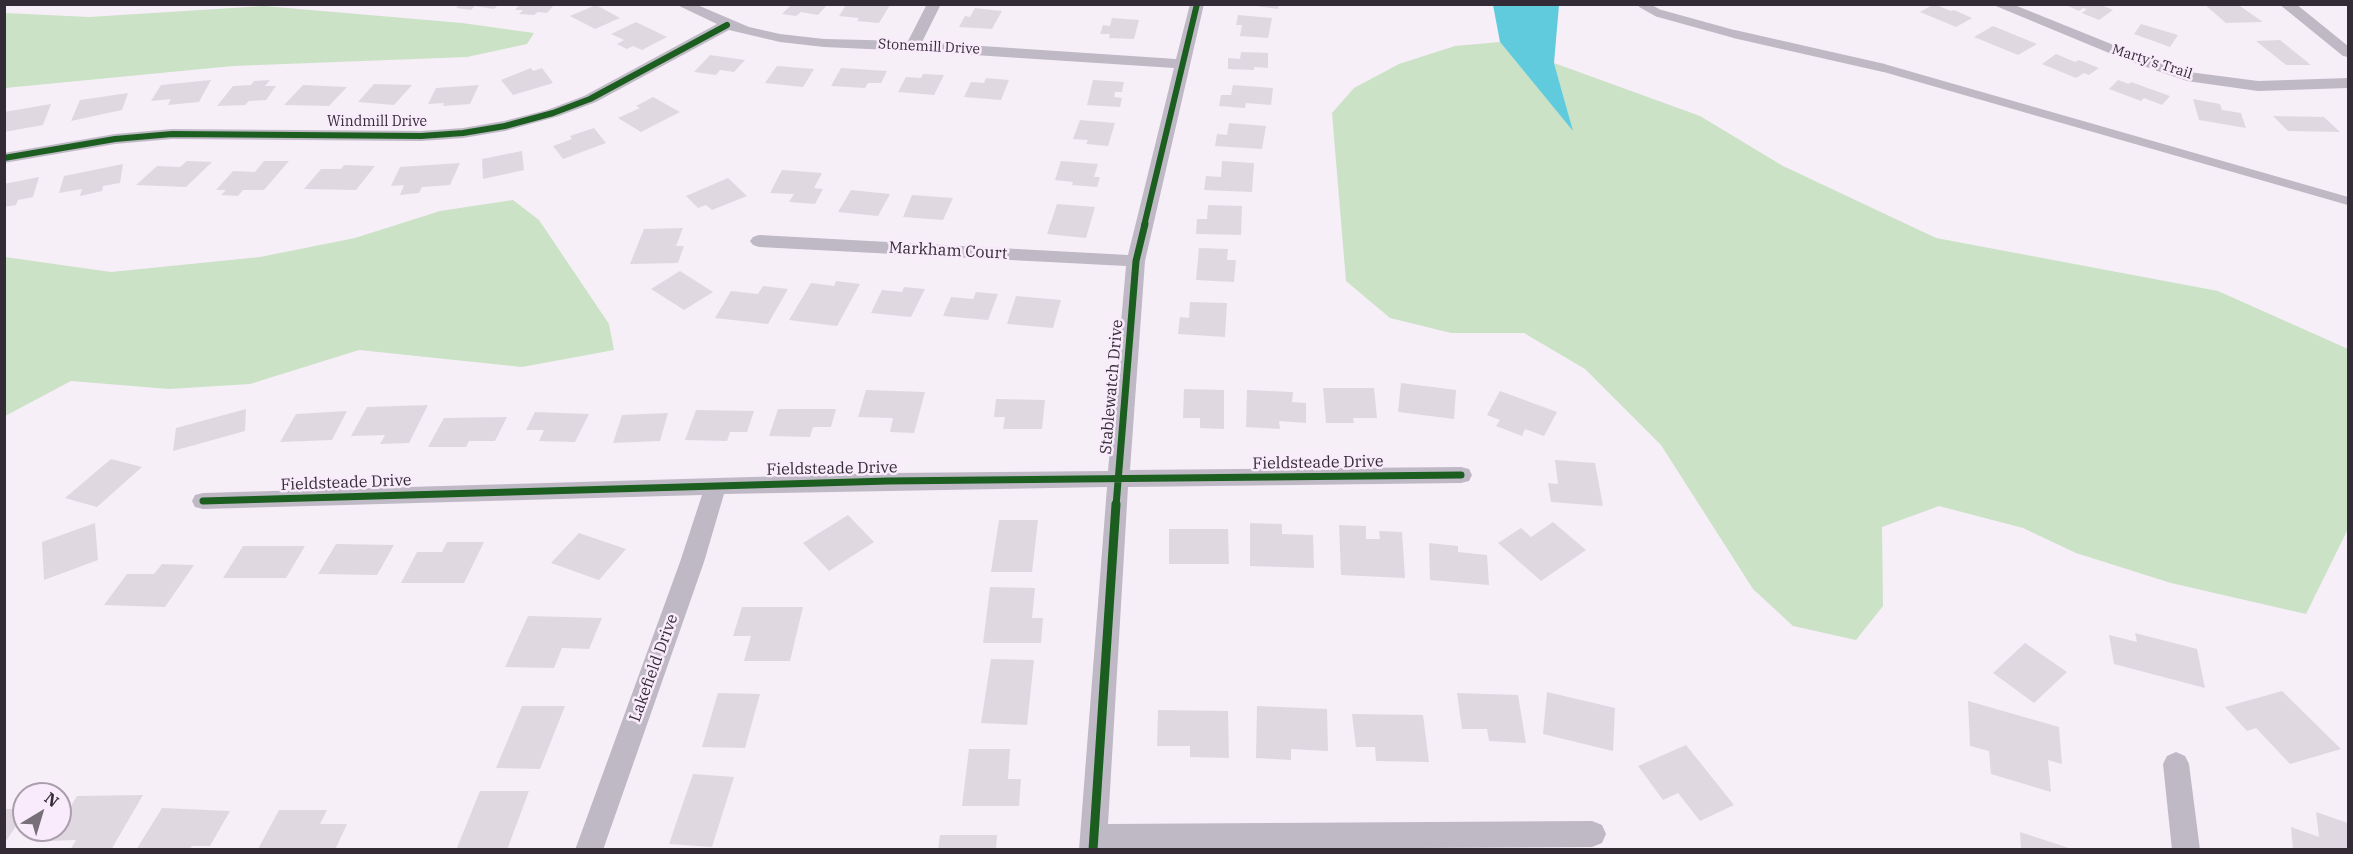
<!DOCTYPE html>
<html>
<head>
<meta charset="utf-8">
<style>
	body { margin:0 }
	#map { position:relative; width:2353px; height:854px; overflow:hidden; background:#f6eff8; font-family:"IBM Plex Serif",serif }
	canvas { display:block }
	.frame { position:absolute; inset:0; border:6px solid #332b35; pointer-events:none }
	.north { position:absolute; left:12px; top:782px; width:60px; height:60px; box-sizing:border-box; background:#f9ebfc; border:2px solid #aa9eac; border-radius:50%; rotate:38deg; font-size:16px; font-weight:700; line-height:24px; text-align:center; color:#332b35 }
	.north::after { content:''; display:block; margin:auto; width:21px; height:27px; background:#777079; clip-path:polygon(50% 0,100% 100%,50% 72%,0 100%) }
</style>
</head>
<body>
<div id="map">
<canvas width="2353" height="854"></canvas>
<div class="frame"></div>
<div class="north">N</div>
</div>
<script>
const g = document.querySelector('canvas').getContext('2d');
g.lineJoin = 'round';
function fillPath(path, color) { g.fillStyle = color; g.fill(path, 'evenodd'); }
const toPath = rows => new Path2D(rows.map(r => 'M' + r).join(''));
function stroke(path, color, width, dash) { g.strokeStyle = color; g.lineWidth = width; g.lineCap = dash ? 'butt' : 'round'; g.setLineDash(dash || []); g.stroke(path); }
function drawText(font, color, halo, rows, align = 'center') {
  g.font = font + ' "IBM Plex Serif",serif'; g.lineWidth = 5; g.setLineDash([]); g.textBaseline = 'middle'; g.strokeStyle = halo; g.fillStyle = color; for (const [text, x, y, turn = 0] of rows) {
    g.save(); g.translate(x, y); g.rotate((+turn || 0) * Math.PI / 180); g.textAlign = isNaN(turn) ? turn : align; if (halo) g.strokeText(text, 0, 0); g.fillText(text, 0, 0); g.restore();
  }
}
fillPath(toPath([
	[264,6,462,23,534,33,527,44,467,57,233,66,5,88,5,13,89,17],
	[1500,42,1572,129,1554,63,1700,116,1783,166,1936,238,2218,291,2348,349,2348,529,2306,614,2171,583,2076,553,2023,528,1939,506,1882,527,1883,606,1856,640,1793,626,1753,589,1661,445,1585,369,1524,333,1451,333,1390,318,1346,281,1332,113,1354,88,1399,64,1455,46],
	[513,200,539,220,609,324,614,350,522,367,359,350,250,384,169,389,71,381,5,416,5,257,111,272,260,257,355,238,440,211]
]), '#cbe2c6');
fillPath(toPath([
	[1493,5,1559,5,1554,63,1573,131,1500,42]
]), '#60cbdc');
fillPath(toPath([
	[460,4,499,4,494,9,475,6,471,10,456,8],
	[520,4,555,4,547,13,538,12,534,15,519,14,523,10,515,10],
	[792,4,828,4,818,15,801,12,796,16,782,14],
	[1242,4,1279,4,1278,9],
	[1934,4,1951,11,1954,10,1972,18,1956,27,1920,12],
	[2063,4,2099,4,2113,10,2099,20,2082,13,2087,9,2083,8,2079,11],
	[2204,4,2237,4,2263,22,2226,23],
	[596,5,620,18,595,29,570,16],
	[846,5,890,5,879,23,857,21,859,18,839,16],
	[975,8,1002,11,992,29,959,27,965,16,970,17],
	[1238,15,1272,18,1268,38,1240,36,1242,25,1236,25],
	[1112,18,1139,20,1134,39,1109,38,1110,34,1100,34,1103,25,1110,26],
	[636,22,667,37,642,50,633,46,627,49,617,44,624,40,611,34],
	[2141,24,2178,35,2170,47,2134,34],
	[1993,26,2037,44,2018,55,1974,37],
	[2280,40,2311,65,2286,65,2256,41],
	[1241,52,1268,53,1268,68,1254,67,1254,70,1228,69,1228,58,1240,59],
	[2056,54,2075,62,2079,60,2099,68,2089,75,2084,73,2076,78,2042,64],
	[710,55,745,60,734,72,720,70,716,75,694,72],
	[777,66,814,69,803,87,765,83],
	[531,68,533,71,542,68,553,83,513,95,501,80],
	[841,68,887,71,881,83,868,83,865,88,831,86],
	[923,74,944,75,934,95,898,92,906,77,921,78],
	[986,78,1009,80,1001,100,964,97,971,82,984,83],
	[211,80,199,102,168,105,171,99,151,101,161,85],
	[270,80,265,86,276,86,266,100,249,101,245,105,217,106,233,86,251,85,254,81],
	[1093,80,1124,82,1122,92,1115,92,1114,97,1122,98,1120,107,1087,105],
	[2118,80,2129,84,2131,82,2170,96,2162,105,2144,98,2141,101,2109,89],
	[374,84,412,85,394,105,358,102],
	[303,85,347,87,329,106,284,105],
	[479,85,470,104,443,106,444,103,428,104,436,88],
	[1233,85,1273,88,1271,105,1246,103,1245,108,1219,106,1221,95,1231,95],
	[128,93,122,110,71,121,80,100],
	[653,97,680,112,641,132,618,118,640,108,636,106],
	[2193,99,2220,104,2222,110,2241,113,2246,128,2199,120],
	[51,104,43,125,4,132,4,112],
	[2273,116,2324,117,2340,132,2288,131],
	[1080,120,1115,123,1108,146,1086,144,1088,140,1073,139],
	[1229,123,1266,126,1262,149,1215,146,1217,134,1227,135],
	[594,128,606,143,563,159,553,146,572,139,570,136],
	[522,151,524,170,483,179,482,159],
	[187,161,212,162,186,187,136,185,157,166,180,167],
	[264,161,289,161,264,190,243,190,238,196,221,195,226,190,216,190,233,171,255,172],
	[1061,161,1098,164,1094,177,1100,177,1097,187,1072,185,1073,182,1055,180],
	[1222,161,1254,163,1252,192,1204,190,1206,176,1221,177],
	[460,163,450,185,422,187,419,193,400,195,404,185,391,186,400,167],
	[123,164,120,183,103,186,102,191,80,196,82,189,59,193,64,176],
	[344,165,375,166,356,190,304,189,321,169,341,169],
	[782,170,822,173,814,188,823,189,815,204,789,202,794,194,770,193],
	[39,177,33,197,18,200,16,205,4,207,4,184],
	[728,178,747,196,712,210,706,205,698,208,686,196],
	[851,190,890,194,878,216,838,212],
	[912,195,953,198,943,220,903,217],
	[1057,204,1095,207,1086,238,1047,234],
	[1208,205,1242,206,1241,235,1196,234,1197,219,1207,219],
	[683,228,676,246,684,246,678,263,630,264,644,229],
	[1199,248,1228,249,1227,260,1236,260,1234,282,1196,280],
	[680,271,713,292,684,310,651,289],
	[836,281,860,284,837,326,789,320,811,283,834,286],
	[763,286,788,289,768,324,715,318,731,291,758,294],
	[904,287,925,289,911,317,871,313,882,290,902,292],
	[976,292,998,294,988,320,943,316,951,297,973,299],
	[1016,296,1061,300,1053,328,1007,324],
	[1190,302,1227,303,1225,337,1178,334,1180,317,1189,318],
	[1401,383,1456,390,1454,419,1398,412],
	[1323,388,1374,388,1377,418,1353,418,1354,423,1326,423],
	[1184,389,1224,390,1224,429,1200,428,1200,418,1183,418],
	[866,390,925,392,914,433,890,432,893,418,858,417],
	[1247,390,1293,392,1292,402,1306,403,1306,423,1279,421,1280,429,1246,427],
	[1500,391,1557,412,1544,436,1525,429,1522,436,1496,426,1500,420,1487,415],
	[996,399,1045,400,1042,429,1003,429,1005,417,994,417],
	[428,405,409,443,380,444,385,435,351,436,367,407],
	[246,409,245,431,173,451,176,428],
	[778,409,836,409,831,427,813,427,810,437,769,436],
	[696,410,754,411,747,432,730,432,727,441,685,440],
	[347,411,332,440,280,442,296,414],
	[535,412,589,414,575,442,539,441,544,430,526,430],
	[668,413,660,441,613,443,622,415],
	[507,417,495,441,469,441,466,447,428,447,444,418],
	[111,459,142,467,97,507,65,498],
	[1555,460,1595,463,1603,506,1551,502,1548,483,1558,484],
	[848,515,874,542,829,571,803,543],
	[999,520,1038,520,1032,572,991,572],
	[1553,522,1586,550,1541,581,1498,543,1521,528,1531,537],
	[95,523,98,560,44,580,42,542],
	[1250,523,1282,524,1282,534,1313,535,1314,568,1250,566],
	[1339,525,1366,526,1366,539,1380,539,1379,531,1402,532,1405,578,1341,575],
	[1169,529,1228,529,1229,564,1169,564],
	[579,533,626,549,599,580,551,563],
	[447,542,484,542,464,583,401,583,417,552,442,552],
	[1429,543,1458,546,1458,552,1487,555,1489,585,1430,580],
	[336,544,394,545,377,575,318,574],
	[243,546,305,546,286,578,223,578],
	[162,564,194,565,165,607,104,605,127,574,154,574],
	[990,587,1035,588,1032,618,1043,618,1041,643,983,643],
	[742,607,803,607,790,661,744,661,751,636,733,636],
	[528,616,602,618,589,649,562,648,554,668,505,667],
	[2135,633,2197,649,2205,688,2114,664,2109,635,2137,642],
	[2025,643,2067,672,2034,703,1993,673],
	[991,659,1034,660,1027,725,981,723],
	[2282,691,2341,749,2290,764,2256,728,2247,731,2225,707],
	[1547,692,1615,708,1613,751,1543,734],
	[718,693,760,694,745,748,702,747],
	[1457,693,1518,695,1526,743,1489,741,1487,729,1462,729],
	[1968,701,2059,727,2062,764,2048,760,2051,792,1991,774,1989,751,1970,746],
	[522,706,565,706,540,769,496,768],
	[1257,706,1327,709,1328,751,1291,749,1291,760,1256,758],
	[1158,710,1228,711,1229,758,1190,757,1190,746,1157,746],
	[1352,714,1423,715,1429,762,1376,761,1375,747,1356,747],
	[1686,745,1734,805,1700,821,1678,793,1663,800,1638,766],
	[969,749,1010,749,1008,779,1021,779,1019,806,962,806],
	[693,774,734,777,712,847,669,844],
	[480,791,529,791,507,850,456,850],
	[143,795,111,850,70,850,76,840,50,841,56,830,60,830,60,824,77,796],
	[162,808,230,811,210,846,192,846,189,850,136,850],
	[4,809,24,809,24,814,4,844],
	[279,810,327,810,320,824,347,824,335,850,258,849],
	[2316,812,2348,823,2348,850,2293,850,2291,827,2319,837],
	[2020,832,2072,849,2072,850,2021,850],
	[940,835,997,835,996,850,938,850]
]), '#dfd8e1');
stroke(toPath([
	[1642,4,1658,13,1734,34,1884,68,2348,201]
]), '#bfb9c5', 8);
fillPath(toPath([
	[675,4,695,4,749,27,780,34,824,39,908,41,927,4,941,4,922,42,1176,59,1190,4,1204,4,1145,261,1130,470,1461,467,1469,469,1472,475,1469,481,1461,483,1128,487,1108,824,1592,821,1602,825,1606,834,1602,843,1592,847,1079,850,1107,487,724,494,704,562,603,850,575,850,680,562,702,495,203,509,195,507,192,501,195,495,203,493,888,473,1108,471,1126,266,759,247,753,245,750,241,753,237,759,235,1128,255,1174,68,913,51,824,47,780,42,729,30,596,102,559,116,505,131,463,138,421,141,172,139,115,144,4,163,4,153,115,134,172,129,421,131,463,128,504,121,547,110,584,96,717,24,675,4],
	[1991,4,2012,4,2136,54,2189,72,2258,81,2348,78,2348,88,2258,91,2187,81,2126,60,1991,4],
	[2279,4,2296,4,2348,46,2348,57,2343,56,2279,4],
	[2176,752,2185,756,2189,764,2200,850,2172,850,2163,764,2167,756,2176,752]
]), '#bfb9c5');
stroke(toPath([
	[4,158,115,139,172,134,421,136,463,133,505,126,553,113,590,99,727,25],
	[1144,226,1197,4]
]), '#1b5e20', 6);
stroke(toPath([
	[203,501,888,481,1461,475],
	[1116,506,1136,261,1145,224]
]), '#1b5e20', 7);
stroke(toPath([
	[1093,850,1116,504]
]), '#1b5e20', 9);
drawText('14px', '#332b35', '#f9ebfc', [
	["Stonemill Drive",929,47,3],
	["Marty’s Trail",2152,62,18],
	["Windmill Drive",377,122]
]);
drawText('16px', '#332b35', '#f9ebfc', [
	["Markham Court",948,251,3],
	["Stablewatch Drive",1112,387,-85],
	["Fieldsteade Drive",1318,463,-1],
	["Fieldsteade Drive",832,469,-1],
	["Fieldsteade Drive",346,483,-2],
	["Lakefield Drive",654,668,-70]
]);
</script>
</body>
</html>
